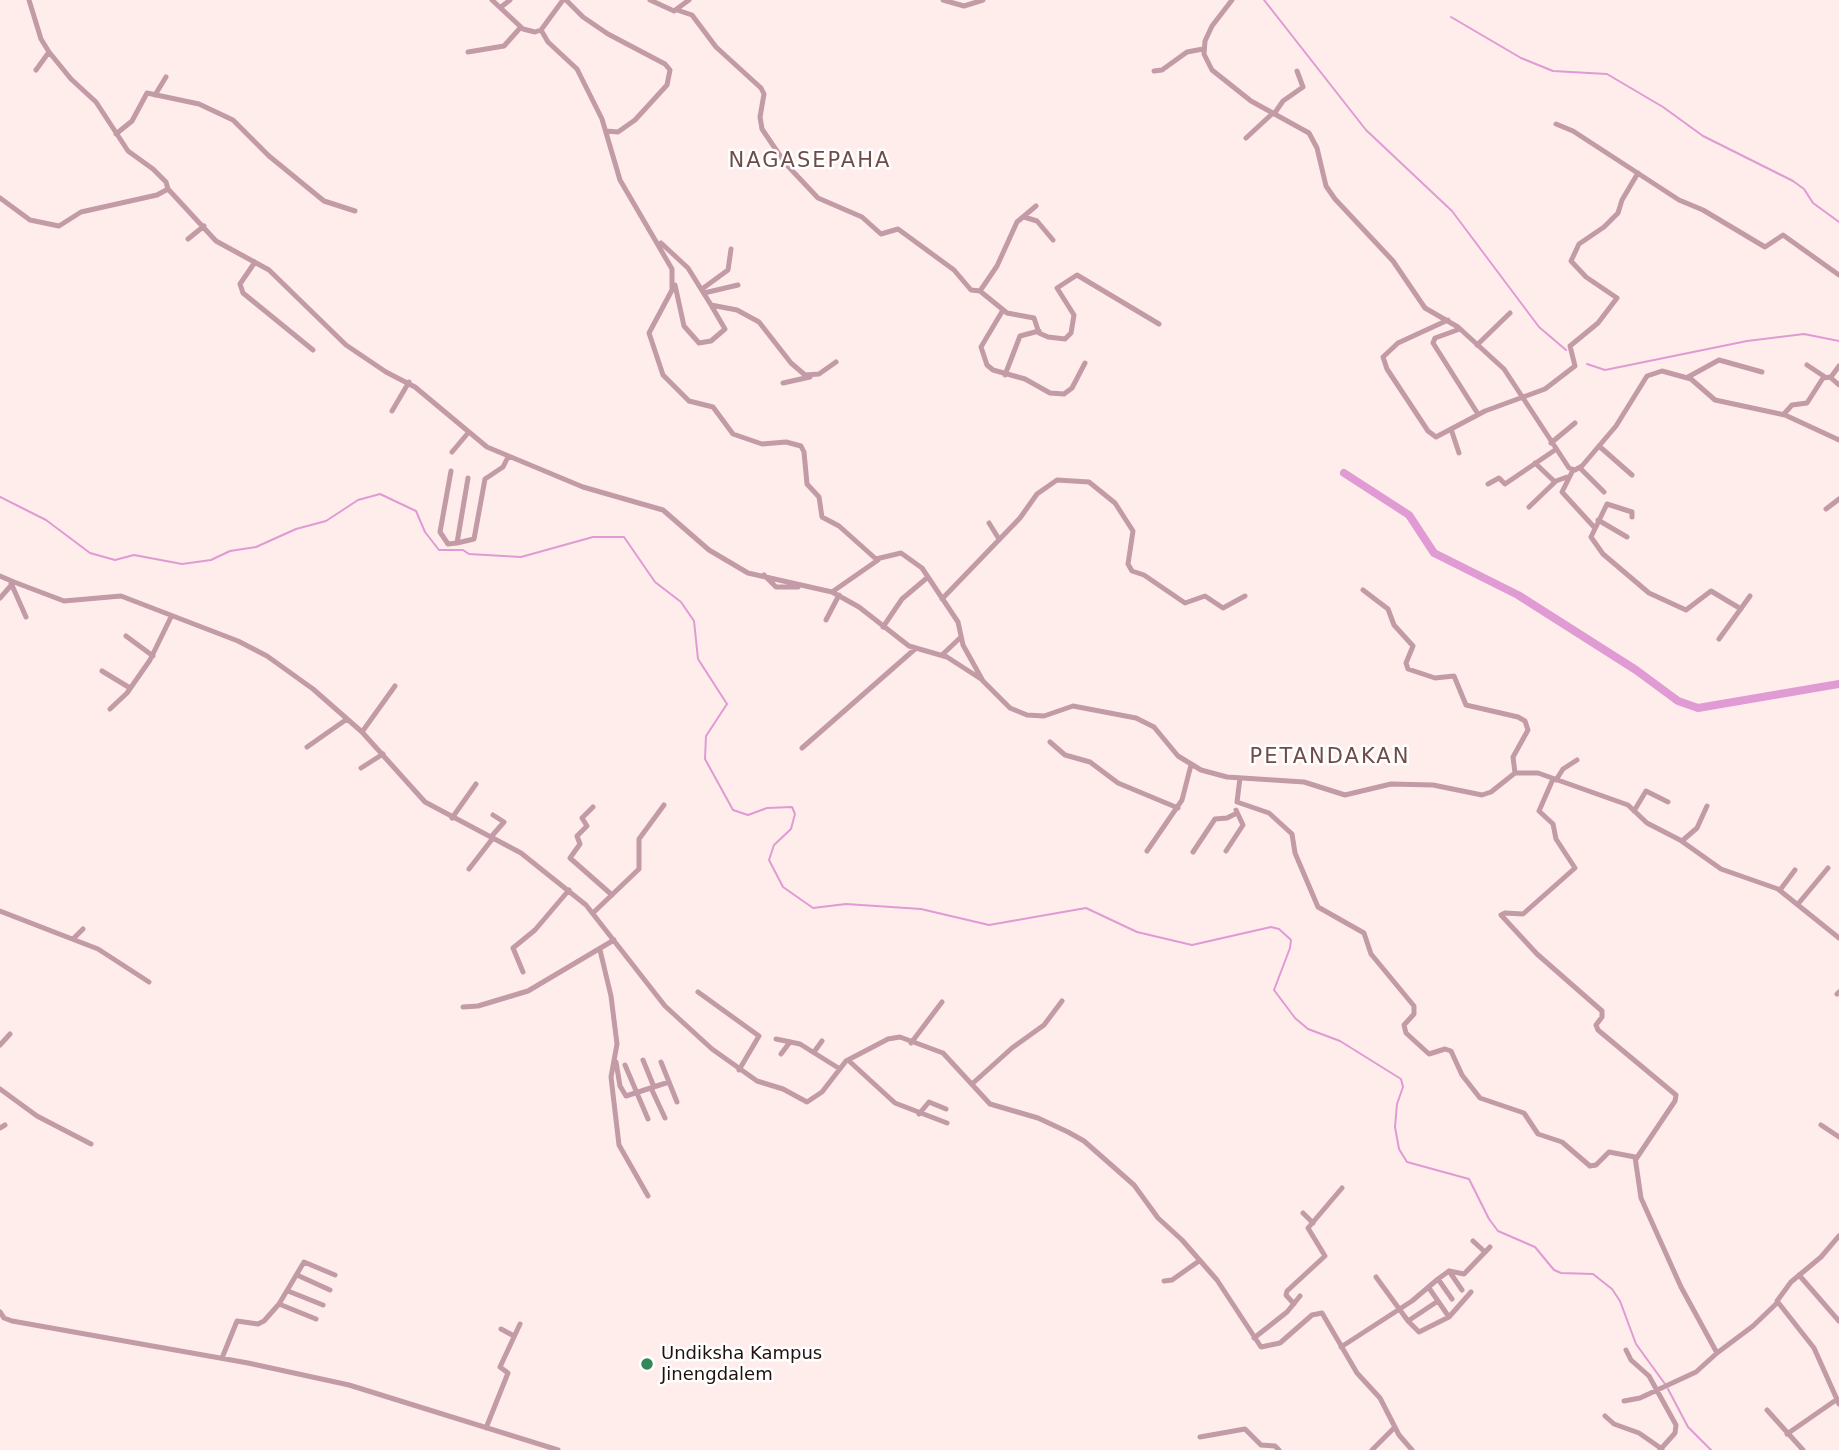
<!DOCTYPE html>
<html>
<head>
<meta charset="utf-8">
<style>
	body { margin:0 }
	canvas { display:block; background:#feedeb }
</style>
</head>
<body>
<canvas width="1839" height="1450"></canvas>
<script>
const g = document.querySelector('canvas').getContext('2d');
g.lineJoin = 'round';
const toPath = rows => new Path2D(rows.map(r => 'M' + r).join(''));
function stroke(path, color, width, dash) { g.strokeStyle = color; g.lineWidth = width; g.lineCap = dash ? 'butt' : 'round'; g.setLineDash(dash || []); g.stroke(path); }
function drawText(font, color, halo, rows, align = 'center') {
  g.font = font + ' "DejaVu Sans",sans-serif'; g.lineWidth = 5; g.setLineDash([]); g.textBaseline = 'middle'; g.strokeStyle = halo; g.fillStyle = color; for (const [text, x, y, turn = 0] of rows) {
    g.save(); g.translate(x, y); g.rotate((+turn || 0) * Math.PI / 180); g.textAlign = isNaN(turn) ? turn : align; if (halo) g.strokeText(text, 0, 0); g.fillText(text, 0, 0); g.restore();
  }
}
stroke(toPath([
	[1264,0,1366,130,1452,211,1539,327,1566,350],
	[1451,17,1521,58,1553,71,1607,74,1663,107,1703,136,1793,181,1804,189,1813,203,1839,222],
	[1587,364,1605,370,1747,341,1804,334,1839,341],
	[0,497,46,520,90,553,115,560,134,555,182,564,211,560,230,551,256,547,296,529,326,521,358,500,380,494,416,511,425,532,439,550,463,550,469,554,521,557,593,537,624,537,655,582,681,602,694,621,698,659,727,704,706,736,705,759,733,810,748,815,767,808,792,807,795,814,791,829,774,845,769,860,783,887,813,908,846,904,921,909,989,925,1086,908,1137,932,1192,945,1271,927,1279,929,1291,940,1290,948,1274,990,1295,1018,1308,1029,1340,1041,1401,1079,1403,1087,1397,1104,1395,1127,1399,1149,1407,1162,1469,1179,1489,1219,1498,1231,1535,1247,1554,1270,1561,1273,1593,1274,1612,1289,1620,1301,1636,1344,1665,1384],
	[1668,1389,1688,1427,1711,1450]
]), '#e09bd4', 2);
stroke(toPath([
	[1344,473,1409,515,1434,553,1518,595,1636,670,1678,701,1698,708,1839,684]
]), '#e09bd4', 8);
stroke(toPath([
	[29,0,41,39,49,52,71,79,96,102,128,151,153,169,166,182,168,189],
	[492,0,523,29,535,32,541,30],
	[566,0,583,17,608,34,665,64,670,70,667,85,635,120,618,132,606,131],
	[650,0,674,11,689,0],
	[943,0,964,6,983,0],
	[1232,0,1212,26,1205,41,1204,54,1212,70,1251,101,1309,133,1317,148,1326,186,1335,199,1393,261,1425,308,1458,327,1504,369,1569,468,1575,470,1582,466,1616,426,1647,376,1662,371,1691,379,1715,400,1785,415,1839,440],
	[501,7,510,0],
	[677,10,692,15,716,47,761,88,764,94,760,117,762,129,785,163,818,198,862,217,881,234,898,229,954,270,971,290,980,291,1007,313,1034,318,1039,333,1048,337,1065,339,1071,333,1074,315,1057,288,1077,275,1159,324],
	[541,30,548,42,577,69,602,119,620,180,672,269,672,290,649,333,663,375,689,401,713,407,733,434,762,444,786,442,801,446,804,452,807,484,819,497,822,517,839,526,876,559,901,553,922,568,958,622,963,645,983,681,1010,708,1027,715,1044,716,1073,706,1136,718,1154,727,1178,756,1201,770,1227,777,1304,782,1345,795,1391,784,1433,785,1482,795,1491,792,1515,773,1538,773,1628,805,1647,823,1680,840,1721,869,1778,889,1839,938],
	[541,30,563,0],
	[468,52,504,46,521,27],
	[36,70,49,52],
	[1154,71,1162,70,1187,52,1203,49],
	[155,95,166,77],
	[1274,114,1283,101,1303,87,1297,71],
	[1556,124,1573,131,1679,200,1703,210,1765,247,1783,235,1839,275],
	[116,134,132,121,147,93,199,104,233,120,269,156,324,201,355,211],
	[1246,138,1273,113],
	[0,198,30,220,59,226,81,212,157,195,168,189,216,241,269,270,346,345,386,372,415,387,487,447,583,487,663,510,709,550,748,573,832,592,859,607,909,646,947,657,981,679],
	[1024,217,1037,221,1053,240],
	[188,239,204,226],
	[661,243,688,268,711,305,737,310,759,322,791,363,805,375,819,374,836,362],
	[255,262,240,284,243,293,313,350],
	[675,285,684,326,699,343,711,341,725,329,711,305],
	[702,289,728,270,731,249],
	[980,291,997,266,1017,222,1036,206],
	[704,293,738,285],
	[1003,310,981,347,987,365,993,370,1025,379,1050,393,1064,394,1072,388,1085,363],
	[1448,320,1398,343,1383,357,1387,369,1428,431,1436,437,1485,411,1545,389,1575,366,1570,346,1598,323,1617,298,1586,277,1571,261,1579,244,1604,227,1618,213,1622,200,1638,173],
	[1460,329,1435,338,1433,343,1478,414],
	[1477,345,1510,313],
	[1807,365,1825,377],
	[1005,375,1020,336,1039,331],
	[1688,377,1719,360,1762,372],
	[1830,377,1839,385],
	[783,383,810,377],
	[392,411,409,382],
	[1784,414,1792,405,1807,403,1823,378,1831,377,1839,366],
	[1451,429,1459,453],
	[1551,443,1575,423],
	[1599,446,1632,475],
	[452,452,468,433],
	[1535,463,1555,482],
	[1580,468,1604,492],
	[1573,470,1562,492,1594,527],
	[451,471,440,532,448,544,457,543],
	[468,478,457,543,474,539,485,479,503,467,508,457],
	[1488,484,1499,478,1505,484,1555,450],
	[1529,507,1556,481,1567,477],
	[1826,509,1839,499],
	[1632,517,1632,512,1607,504,1591,537,1603,554,1649,593,1686,610,1711,591,1741,609],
	[1598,520,1627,537],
	[989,523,999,539],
	[764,575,776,587,798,587],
	[0,576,14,582],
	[11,583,26,617],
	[1363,590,1388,609,1394,625,1413,646,1406,663,1408,669,1435,678,1454,676,1466,705,1518,717,1525,721,1528,730,1513,757,1515,773],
	[832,592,878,560],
	[0,598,14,582,64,601,121,596,238,641,267,656,313,689,362,732,425,802,521,853,586,905,665,1006,712,1049,757,1081,783,1089,807,1102,822,1092,846,1061,888,1039,900,1037,943,1053,990,1104,1038,1118,1068,1132,1084,1141,1134,1185,1158,1218,1182,1240,1217,1280,1261,1347,1280,1343,1312,1315,1322,1313,1357,1373,1380,1398,1399,1435,1412,1450],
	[942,599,1020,518,1037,494,1057,480,1089,482,1115,503,1133,531,1128,564,1132,571,1144,575,1185,603,1205,596,1223,608,1245,596],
	[826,620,839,595],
	[883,627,902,599,928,577],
	[126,636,153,656],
	[1719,639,1750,596],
	[942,655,961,637],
	[102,671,130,688],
	[110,709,127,693,150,660,171,617],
	[362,732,395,686],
	[1050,742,1065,755,1090,762,1118,783,1178,808],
	[307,747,347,719],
	[802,748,915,649],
	[361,768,383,754],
	[1240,778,1237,802,1269,813,1292,834,1295,853,1318,907,1364,933,1371,954,1414,1006,1414,1014,1404,1025,1406,1033,1429,1054,1445,1049,1451,1051,1462,1075,1480,1098,1524,1113,1538,1134,1562,1142,1590,1166,1596,1165,1609,1152,1635,1157,1641,1198,1681,1287,1717,1353,1753,1326,1777,1303],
	[1553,779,1539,811,1553,824,1556,839,1575,868,1523,914,1505,913,1501,915,1537,954,1602,1011,1602,1017,1596,1025,1598,1030,1676,1095,1675,1101,1636,1159],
	[1556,780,1563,769,1577,760],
	[593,807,582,818,587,826,577,836,580,844,570,858,612,895],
	[1634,811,1646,791,1668,802],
	[452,818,476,784],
	[491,837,504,822,493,815],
	[1682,841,1697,828,1707,806],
	[1147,851,1182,800,1191,765],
	[1226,851,1243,825,1236,810],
	[1193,852,1215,819,1227,818,1237,813],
	[469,869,493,838],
	[1780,890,1795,870],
	[1798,904,1828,868],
	[0,911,98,949,149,982],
	[594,912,639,869,639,839,664,805],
	[73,939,83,929],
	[600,950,611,996,617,1044,611,1077,619,1145,648,1196],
	[523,972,513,948,535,930,569,890],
	[698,992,759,1036,739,1070],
	[1837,994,1839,992],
	[463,1007,478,1006,528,991,614,940],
	[776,1039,800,1044,840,1069],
	[911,1043,942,1002],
	[0,1045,10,1034],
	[814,1052,822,1041],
	[781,1054,790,1042],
	[643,1060,654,1087],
	[848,1060,895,1103,947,1123],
	[616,1062,620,1086,626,1096,669,1082],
	[661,1062,677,1102],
	[625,1065,648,1119],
	[972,1084,1012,1048,1044,1025,1062,1001],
	[651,1088,665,1118],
	[0,1089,37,1116,91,1144],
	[919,1114,929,1102,946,1109],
	[1821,1125,1839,1137],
	[0,1128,5,1125],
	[1303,1213,1313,1223],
	[1839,1236,1821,1257,1791,1282,1777,1301,1814,1348,1839,1404],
	[1473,1241,1485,1252],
	[1449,1271,1464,1274,1490,1247],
	[297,1275,330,1290],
	[1799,1275,1839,1321],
	[1376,1277,1408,1321,1438,1301],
	[1438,1279,1449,1271,1462,1290],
	[1164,1281,1172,1280,1199,1261],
	[1429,1288,1449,1317,1471,1292],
	[288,1291,323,1305],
	[279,1304,316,1319],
	[1294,1304,1286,1295,1287,1291,1325,1256,1308,1228,1342,1188],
	[0,1312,4,1318,12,1321,248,1363,349,1385,558,1450],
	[1408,1321,1419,1332,1449,1317],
	[501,1329,514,1336],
	[1254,1338,1287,1312,1300,1296],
	[1341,1347,1412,1301,1438,1279,1452,1299],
	[1626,1350,1631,1360,1649,1376,1676,1425,1675,1433,1660,1450],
	[222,1358,237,1321,258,1324,264,1321,279,1304,304,1262,335,1275],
	[1624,1401,1640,1398,1696,1372,1717,1353],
	[1767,1410,1803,1450],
	[1605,1416,1614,1424,1639,1433,1662,1449],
	[486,1428,508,1373,500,1367,520,1324],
	[1787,1434,1836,1400],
	[1200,1437,1245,1429,1261,1445,1275,1446,1279,1450],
	[1372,1450,1395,1427]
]), '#c39ba6', 5);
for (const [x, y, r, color] of [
	[647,1364,7,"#338759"]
]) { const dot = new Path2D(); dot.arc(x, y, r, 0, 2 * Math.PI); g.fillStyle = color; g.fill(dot); stroke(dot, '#fff', 2.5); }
drawText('18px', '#1f1110', '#fff', [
	["Undiksha Kampus",661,1354],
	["Jinengdalem",661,1375]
], 'left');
g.letterSpacing = '2px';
drawText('21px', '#6e4c48', '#fff', [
	["NAGASEPAHA",810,162],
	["PETANDAKAN",1330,758]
]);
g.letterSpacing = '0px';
</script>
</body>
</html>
